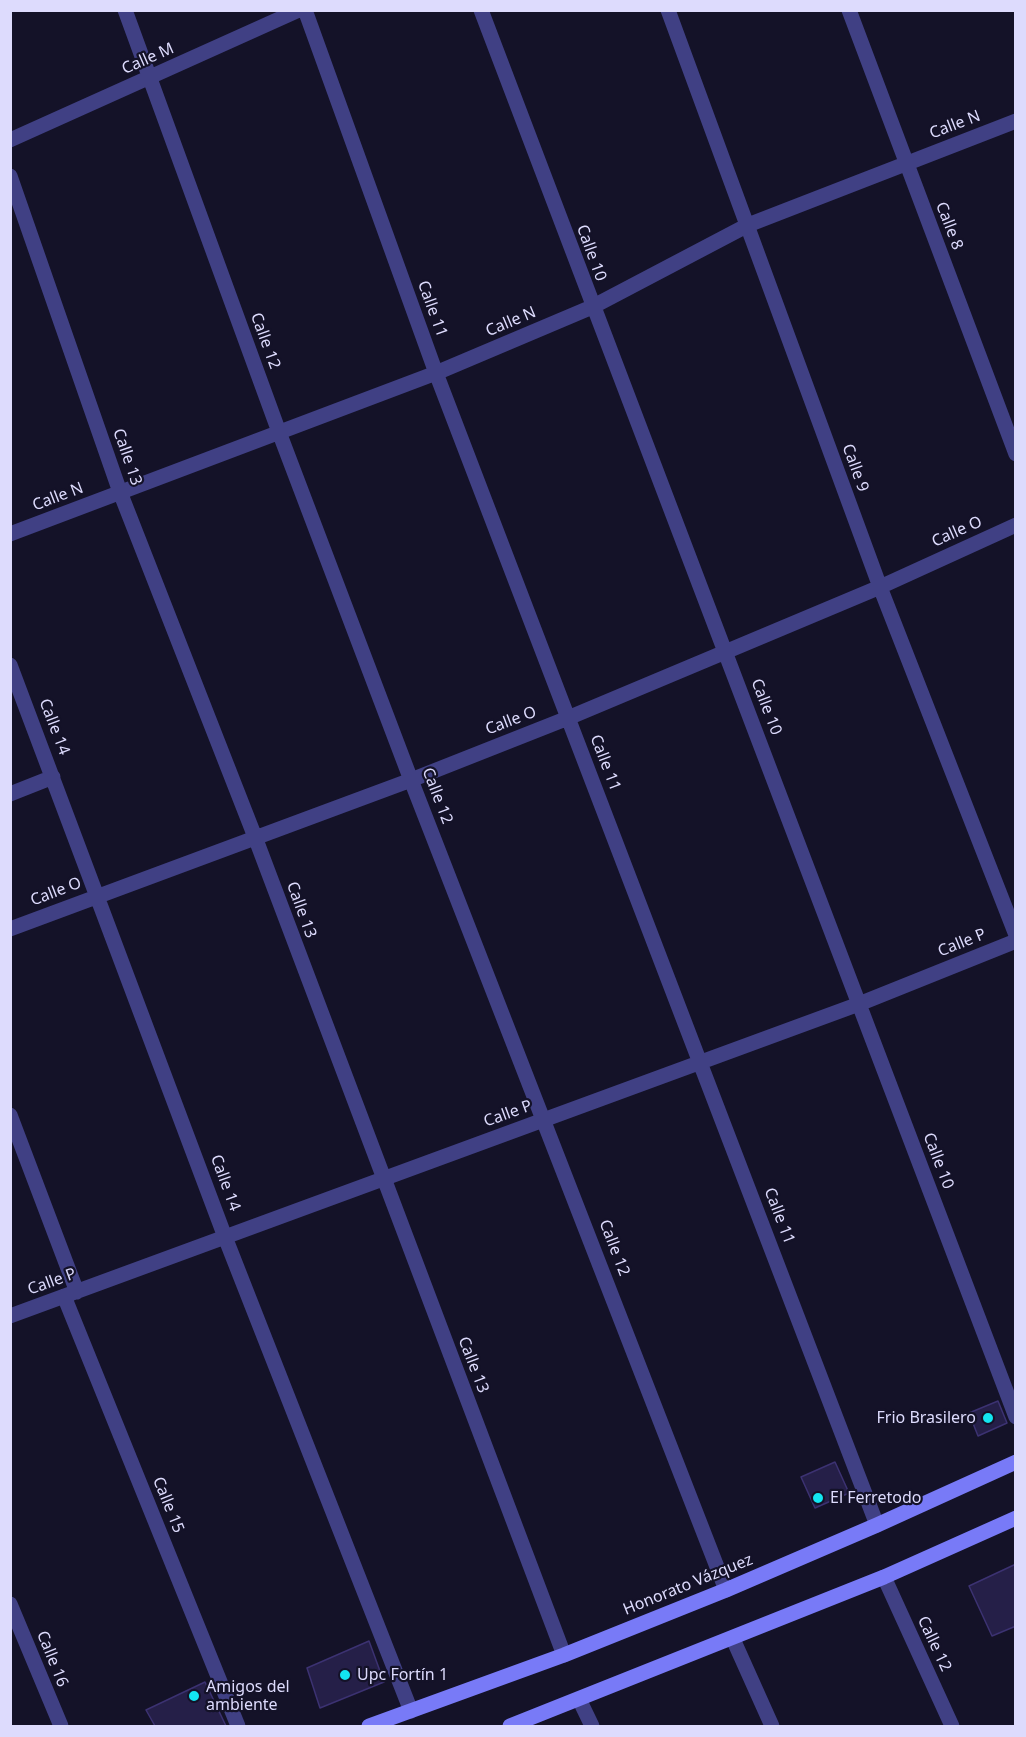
<!DOCTYPE html>
<html>
<head>
<meta charset="utf-8">
<style>
	body { margin:0 }
	#map { position:relative; width:1026px; height:1737px; overflow:hidden; background:#141228; font-family:"Noto Sans",sans-serif }
	canvas { display:block }
	.frame { position:absolute; inset:0; border:12px solid #dddbfd; pointer-events:none }
</style>
</head>
<body>
<div id="map">
<canvas width="1026" height="1737"></canvas>
<div class="frame"></div>
</div>
<script>
const g = document.querySelector('canvas').getContext('2d');
g.lineJoin = 'round';
function fillPath(path, color) { g.fillStyle = color; g.fill(path, 'evenodd'); }
const toPath = rows => new Path2D(rows.map(r => 'M' + r).join(''));
function stroke(path, color, width, dash) { g.strokeStyle = color; g.lineWidth = width; g.lineCap = dash ? 'butt' : 'round'; g.setLineDash(dash || []); g.stroke(path); }
function drawText(font, color, halo, rows, align = 'center') {
  g.font = font + ' "Noto Sans",sans-serif'; g.lineWidth = 4.5; g.setLineDash([]); g.textBaseline = 'middle'; g.strokeStyle = halo; g.fillStyle = color; for (const [text, x, y, turn = 0] of rows) {
    g.save(); g.translate(x, y); g.rotate((+turn || 0) * Math.PI / 180); g.textAlign = isNaN(turn) ? turn : align; if (halo) g.strokeText(text, 0, 0); g.fillText(text, 0, 0); g.restore();
  }
}
const building = toPath([
	[998,1401,1007,1423,978,1436,969,1413,998,1401],
	[835,1462,849,1493,815,1508,801,1477,835,1462],
	[1016,1564,1016,1626,992,1636,969,1586,1016,1564],
	[369,1641,384,1682,320,1708,307,1668,369,1641],
	[205,1682,226,1726,155,1726,146,1710,205,1682]
]);
fillPath(building, '#251f48');
stroke(building, '#3c3272', 1.5);
stroke(toPath([
	[125,10,279,432,411,780,726,1590],
	[305,10,436,373,877,1525],
	[481,10,1016,1417],
	[668,10,880,587,1016,935],
	[849,10,1016,454],
	[10,140,299,10],
	[10,176,120,492,255,837,564,1655],
	[10,534,436,373,592,307,748,225,1016,121],
	[10,665,225,1237,411,1711],
	[10,794,53,777],
	[10,929,411,780,568,718,880,587,1016,525],
	[10,1115,77,1292],
	[64,1296,238,1726],
	[10,1316,859,1004,1016,941],
	[884,1577,952,1726],
	[10,1604,61,1726],
	[733,1639,772,1726],
	[579,1699,592,1726]
]), '#404084', 15);
stroke(toPath([
	[369,1726,564,1655,726,1590,877,1525,1016,1462],
	[510,1726,884,1577,1016,1518]
]), '#787af7', 15);
for (const [x, y, r, color] of [
	[988,1418,6,"#13e5f1"],
	[818,1498,6,"#13e5f1"],
	[345,1675,6,"#13e5f1"],
	[194,1696,6,"#13e5f1"]
]) { const dot = new Path2D(); dot.arc(x, y, r, 0, 2 * Math.PI); g.fillStyle = color; g.fill(dot); stroke(dot, '#141228', 2); }
drawText('16px', '#dddbfd', '#141228', [
	["Calle M",148,59,-24],
	["Calle N",955,125,-21],
	["Calle 8",949,226,69],
	["Calle 10",591,253,70],
	["Calle 11",432,309,70],
	["Calle N",511,322,-23],
	["Calle 12",265,341,70],
	["Calle 13",127,457,71],
	["Calle 9",855,468,70],
	["Calle N",58,497,-21],
	["Calle O",957,532,-24],
	["Calle 10",766,707,69],
	["Calle O",511,721,-21],
	["Calle 14",54,727,69],
	["Calle 11",605,763,69],
	["Calle 12",437,796,69],
	["Calle O",56,892,-21],
	["Calle 13",301,910,70],
	["Calle P",962,943,-22],
	["Calle P",508,1114,-20],
	["Calle 10",938,1161,69],
	["Calle 14",225,1183,70],
	["Calle 11",779,1216,69],
	["Calle 12",614,1248,69],
	["Calle P",52,1282,-20],
	["Calle 13",473,1365,69],
	["Calle 15",168,1505,68],
	["Honorato Vázquez",688,1585,-22],
	["Calle 12",934,1644,65],
	["Calle 16",52,1659,68]
]);
drawText('16px', '#dddbfd', '#141228', [
	["Frio Brasilero",976,1418,"right"],
	["El Ferretodo",830,1498],
	["Upc Fortín 1",357,1675],
	["Amigos del",206,1687],
	["ambiente",206,1705]
], 'left');
</script>
</body>
</html>
